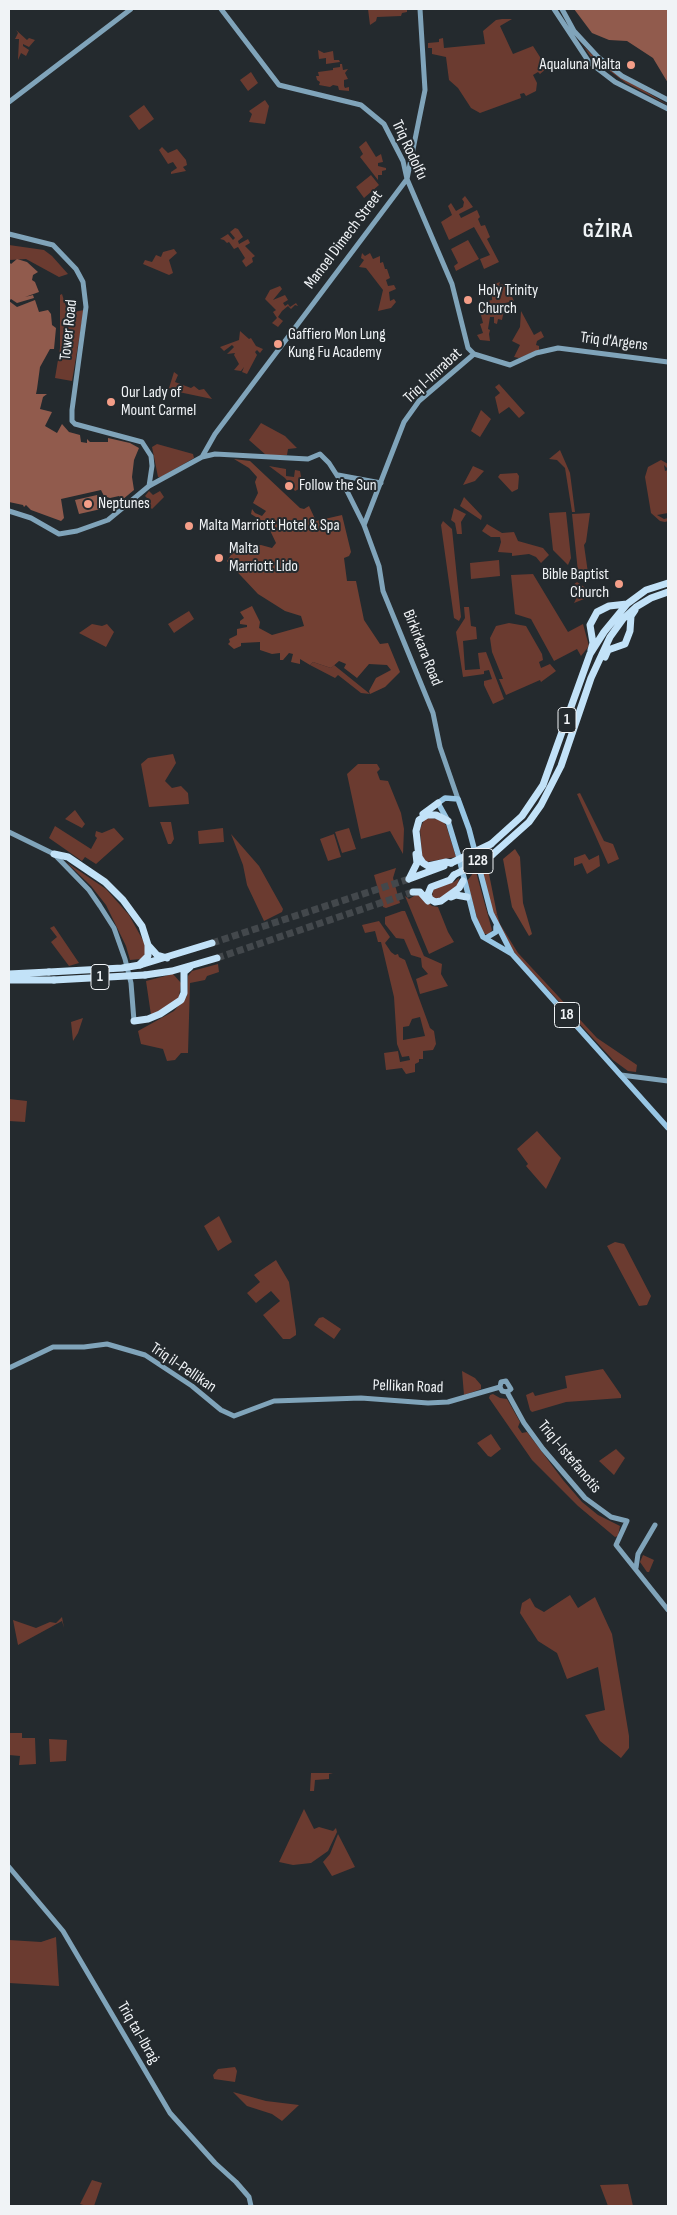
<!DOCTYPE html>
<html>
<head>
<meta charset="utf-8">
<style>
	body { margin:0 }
	#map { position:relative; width:677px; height:2215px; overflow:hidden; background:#242a2e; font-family:"Sofia Sans Condensed",sans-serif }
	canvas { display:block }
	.frame { position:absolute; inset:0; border:10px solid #f0f3f6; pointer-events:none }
</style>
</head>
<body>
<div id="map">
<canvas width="677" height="2215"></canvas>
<div class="frame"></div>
</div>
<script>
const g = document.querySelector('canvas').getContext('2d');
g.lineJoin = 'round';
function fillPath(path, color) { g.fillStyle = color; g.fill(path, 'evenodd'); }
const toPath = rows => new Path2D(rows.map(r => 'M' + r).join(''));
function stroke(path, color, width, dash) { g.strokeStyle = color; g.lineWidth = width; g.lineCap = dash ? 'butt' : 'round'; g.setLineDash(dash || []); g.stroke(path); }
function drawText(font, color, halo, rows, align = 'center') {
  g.font = font + ' "Sofia Sans Condensed",sans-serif'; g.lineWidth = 4; g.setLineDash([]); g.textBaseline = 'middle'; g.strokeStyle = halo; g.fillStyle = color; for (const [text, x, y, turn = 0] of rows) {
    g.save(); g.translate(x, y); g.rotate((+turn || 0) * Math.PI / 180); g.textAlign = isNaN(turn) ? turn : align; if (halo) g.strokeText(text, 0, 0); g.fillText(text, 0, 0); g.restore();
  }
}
fillPath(toPath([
	[368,9,407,9,407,12,402,13,401,16,377,17,376,21,370,25],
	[557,9,583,46,604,66,668,105,626,83,591,57],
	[502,19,512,19,500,26,513,54,533,46,547,68,540,74,538,72,533,75,537,83,536,91,526,96,524,93,520,94,521,98,480,113,471,108,458,88,449,80,446,57,432,54,432,48,428,48,428,43,439,42,439,39,443,38,444,48,485,44,483,31,496,20],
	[16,30,27,40,29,38,35,40,29,47,23,44,23,46,29,50,26,56,21,53,18,60,19,39,15,39,18,33],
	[318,50,324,53,333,51,334,60,339,60,340,62,326,64,326,58,319,59],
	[340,64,342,64,343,70,348,69,345,73,348,79,344,80,344,86,345,88,349,87,349,91,339,90,338,86,333,85,330,87,319,85,320,82,317,80,316,76,319,76,318,72,333,70,333,68,340,67],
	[251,72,258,83,248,91,240,80],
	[265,100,269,106,265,124,249,122,252,114,249,111],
	[144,105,154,119,139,130,129,116],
	[366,141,376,157,381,154,383,162,378,163,378,166,386,168,386,170,382,171,382,175,378,175,378,180,360,157,363,154,359,147],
	[162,147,168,153,177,149,186,160,187,165,183,167,186,171,171,174,171,172,177,168,173,162,168,164,159,150],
	[371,175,379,185,364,198,356,187],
	[465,196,473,207,459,214,461,218,477,210,480,217,478,219,481,226,485,225,490,237,487,239,499,262,484,269,480,259,490,255,474,227,449,240,441,222,452,215,448,206,451,203,456,211,463,207,464,202,462,199],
	[235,228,238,229,243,237,238,241,239,244,248,239,250,243,245,246,255,256,252,258,253,262,246,267,242,261,245,258,238,247,234,249,229,242,227,243,224,240,220,239,228,234,233,240,235,238,230,232],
	[468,240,479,259,456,271,454,266,458,263,451,249],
	[9,245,44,250,52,256,68,274,59,277,26,259,9,260],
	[174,249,177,253,169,260,173,273,169,275,143,264,145,260,152,262,156,255,161,257,163,252],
	[362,253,365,256,370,253,373,259,380,256,380,263,383,262,385,269,387,269,390,278,386,280,388,286,394,285,396,289,389,292,390,301,394,299,396,302,391,308,378,311,383,290,366,268,359,267,364,260,361,258],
	[500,282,499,285,506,284,514,301,496,305,498,311,504,310,502,320,498,319,497,324,494,323,494,317,490,317,488,329,490,330,489,334,490,341,480,340,477,335,483,333,480,324,483,323,478,303,492,300,492,295,499,293,498,289,487,291,486,287],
	[280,286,282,289,273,300,285,295,288,300,283,303,285,306,288,304,290,307,296,303,298,306,295,305,291,309,288,306,282,311,278,317,283,321,278,327,272,323,277,318,273,312,276,310,265,299,270,290],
	[62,294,68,313,84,310,72,381,55,378,60,348,60,295],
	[521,311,534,335,541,331,544,337,537,341,536,345,539,346,539,350,519,358,514,357,520,345,512,341,520,327],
	[240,331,249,339,251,338,256,346,263,349,260,353,257,350,255,352,257,355,247,374,242,372,244,367,241,371,234,370,239,364,234,355,235,353,227,354,234,347,232,345,224,351,220,347,239,340],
	[174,372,178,375,175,382,191,388,194,386,199,390,204,389,212,399,174,391,169,388],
	[499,384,525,413,519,418,509,407,499,414,495,397,500,393,495,387],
	[481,410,491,419,480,437,471,431],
	[261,423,285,436,297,448,288,449,287,455,266,455,249,440],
	[157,444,193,454,194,458,161,477,158,477,152,447],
	[560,450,570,473,575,512,572,512,565,468,557,460,549,459],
	[661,460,668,464,668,469,664,465,665,471,668,470,668,513,657,515,664,519,668,518,668,521,665,522,660,521,651,513,645,477,648,467],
	[269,466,286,469,286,476,294,477,295,470,300,471,303,487,295,491,285,478],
	[473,466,484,471,475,481,463,485],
	[517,473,519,476,518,489,512,492,498,477,500,474],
	[149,491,153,495,160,491,164,497,152,509,146,503,149,500,145,496],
	[464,497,482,516,481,520,460,506],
	[454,508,466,514,461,522,462,534,457,534,455,523,451,520],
	[566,512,571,558,568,565,553,550,549,513],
	[590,513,586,542,584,545,588,573,581,576,578,572,572,514],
	[443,521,452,529,461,617,459,621,454,618,441,525],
	[487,524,502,533,514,532,518,541,543,548,549,555,541,563,536,557,529,554,512,556,512,553,498,552,501,542,500,537,491,537,482,531],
	[499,560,500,576,471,579,470,563],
	[533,574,568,632,583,624,589,646,581,656,577,649,554,661,531,619,515,614,511,575],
	[577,582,587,589,589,597,574,603,578,595,573,585],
	[464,607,469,607,471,626,476,627,477,639,463,641,465,670,480,669,478,653,486,652,504,699,493,704,484,685,484,681,492,679,489,670,484,671,484,674,463,677,456,632,465,618],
	[189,611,194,619,174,633,168,624],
	[509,623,526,626,542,654,543,660,539,662,541,668,550,664,556,671,541,682,540,680,506,695,499,679,503,679,492,652,490,638,496,626],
	[92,624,102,626,107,624,114,632,106,647,79,633],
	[313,662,331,668,334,665,370,694,361,693,338,675,335,678,310,665],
	[173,754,176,763,165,781,172,788,181,786,188,793,189,804,149,807,141,764,148,758],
	[358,764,377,764,380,769,377,772,380,780,388,781,401,813,404,829,403,854,390,831,361,839,347,774],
	[580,793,604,841,613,844,619,859,608,864,577,794],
	[75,810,85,824,82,828,65,819],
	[427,818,440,819,446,825,456,857,426,862,422,856,420,829,424,820],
	[160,822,171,822,174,839,171,844,168,844],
	[55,826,91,849,97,838,95,836,96,831,102,833,114,828,124,839,96,864,85,857,82,861,49,838],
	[223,828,224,842,199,844,198,831],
	[349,828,356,849,342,853,335,832],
	[231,834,259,866,283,909,282,912,264,921,247,885,243,865],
	[334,834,341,857,328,861,320,839],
	[585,854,589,860,599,855,600,866,587,874,582,863,574,866,574,858],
	[66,862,106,889,129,915,145,944,146,953,141,959,130,960,126,946,106,905,91,886],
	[396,868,393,878,400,903,386,908,383,907,374,875],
	[474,872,476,872,492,930,489,934,483,934,480,929,467,881],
	[459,878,458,885,440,899,432,898,433,889,454,882],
	[419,893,432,906,438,907,448,932,454,942,429,954,405,896,409,899],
	[402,911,405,911,424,956,442,964,441,974,448,986,420,994,416,979,428,974,422,967,421,958,411,955,404,939,396,938,385,924,385,917],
	[497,914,500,924,518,953,597,1038,637,1065,636,1072,628,1071,613,1060,516,955,505,940,494,916],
	[379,921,390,937,385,943,391,952,395,955,398,954,399,957,405,960,430,1028,434,1031,436,1044,433,1050,423,1051,423,1059,419,1059,419,1062,415,1064,415,1072,406,1074,402,1068,386,1070,384,1053,398,1051,400,1062,410,1060,409,1056,402,1057,397,1044,394,997,381,942,378,942,375,931,365,933,362,925],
	[420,1017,425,1036,403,1040,403,1027,409,1026,412,1019],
	[54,926,79,963,69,966,51,942,57,937,50,928],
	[218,964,219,972,207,976,205,980,190,983,188,1053,181,1053,175,1060,167,1061,163,1049,141,1044,138,1031,174,1011,187,996,188,976,192,971],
	[173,974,181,983,179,997,174,1003,151,1015,146,981],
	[83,1018,78,1033,73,1041,71,1022],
	[9,1099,27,1101,25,1122,9,1121],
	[537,1131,561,1158,546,1189,526,1166,528,1164,517,1149],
	[219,1216,232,1242,218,1251,204,1226],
	[615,1242,624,1244,651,1296,647,1305,639,1306,607,1246],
	[276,1260,289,1282,296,1331,296,1335,290,1339,283,1339,263,1315,280,1301,271,1291,256,1303,247,1293,260,1282,254,1275],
	[323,1317,341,1329,334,1339,314,1325,319,1318],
	[603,1369,621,1395,621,1398,566,1402,532,1412,530,1410,526,1395,533,1392,535,1396,567,1388,565,1376],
	[462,1371,475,1378,481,1385,481,1389,464,1395],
	[493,1394,500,1398,507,1399,520,1422,518,1427,522,1433,527,1432,563,1480,582,1502,598,1515,620,1526,618,1536,615,1537,578,1506,532,1460,489,1398,490,1395],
	[491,1434,501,1449,491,1457,488,1456,477,1443],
	[616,1449,625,1458,614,1475,599,1461],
	[643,1555,654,1560,649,1572,647,1572,640,1562],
	[570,1595,578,1608,595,1597,612,1634,629,1736,629,1748,621,1758,600,1741,585,1715,605,1710,598,1667,567,1679,557,1653,538,1641,520,1613,522,1603,530,1598,535,1607,544,1612],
	[62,1617,64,1628,62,1621,18,1645,13,1620,36,1628,50,1622,56,1623],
	[9,1733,22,1733,22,1738,35,1738,36,1764,19,1765,20,1756,9,1755],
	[49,1739,67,1740,66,1761,50,1762],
	[311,1773,333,1773,329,1774,329,1779,315,1780,314,1791,310,1791],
	[304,1809,314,1829,319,1827,333,1831,336,1828,337,1832,328,1851,311,1863,293,1865,279,1862],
	[338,1834,355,1867,332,1876,323,1862,330,1854],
	[56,1937,59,1986,9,1983,9,1940,41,1942],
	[235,2067,237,2071,235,2082,214,2079,213,2075,218,2069],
	[233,2092,266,2101,299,2105,282,2121,272,2114,247,2106],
	[92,2180,102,2183,94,2206,87,2206,80,2204],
	[628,2184,633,2206,608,2206,600,2185]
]), '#6b3b30');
fillPath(toPath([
	[234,459,250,461,300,508,304,509,309,506,316,521,342,515,351,552,349,556,344,558,347,581,356,581,364,620,380,644,388,643,400,672,385,687,370,694,369,691,376,678,391,670,387,665,369,664,357,678,344,668,346,664,339,661,331,668,313,662,310,665,300,659,300,664,291,662,293,654,289,653,283,660,280,660,280,653,272,654,260,650,260,642,241,643,241,646,234,649,228,644,230,642,229,639,237,635,237,629,247,627,247,625,240,624,240,621,244,618,240,612,252,606,260,622,259,628,272,635,304,626,301,616,285,611,258,594,227,561,236,547,261,545,272,548,276,543,267,524,251,514,252,509,255,513,262,516,266,511,253,503,258,493,255,482,257,477,249,468],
	[515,849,520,857,523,903,532,934,529,936,512,907,503,859],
	[487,864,497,914,494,916,481,867]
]), '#734033');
fillPath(toPath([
	[574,9,668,9,668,83,653,58,627,41,609,40,592,33],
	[17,259,27,262,38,272,33,275,32,280,35,282,39,292,25,297,33,295,34,298,17,303,11,299,9,301,17,307,35,300,39,312,48,310,51,314,52,325,56,328,54,349,50,349,40,367,37,389,36,394,47,394,43,397,40,409,52,412,45,426,57,433,62,424,69,432,80,435,81,442,87,443,87,439,90,442,108,442,108,438,130,443,139,448,134,460,132,477,134,490,122,500,119,496,110,498,104,496,101,490,61,499,64,518,61,521,31,510,26,505,24,507,23,505,9,502,9,262,11,264],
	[97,495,101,509,79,514,75,500]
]), '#915b4d');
stroke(toPath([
	[212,943,409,879],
	[217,958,413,892]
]), '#43484c', 7, [7, 3.5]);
stroke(toPath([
	[221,9,279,85,361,105,384,124,403,161,407,179,452,284,468,348,474,354,510,365,536,353,558,348,668,362],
	[554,9,589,62,615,82,668,109],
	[562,9,574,31,598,57,622,76,668,100],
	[9,102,131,9],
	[9,234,53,245,76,269,83,282,86,307,72,410,72,421,75,424,142,442,151,456,152,466,149,486,137,496,108,520,77,531,59,534,31,518,9,511],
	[202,457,215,434,407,179,425,90,420,9],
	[338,475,381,483],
	[149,486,202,457,215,454,308,459,320,454,329,463,347,491,364,525,379,566,383,591,433,713,440,747,458,799],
	[364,525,404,422,419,401,474,354],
	[9,832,54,854,89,890,100,906,114,928,125,959,131,983,134,1021],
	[621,1075,668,1081],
	[9,1368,53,1347,84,1347,107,1344,145,1355,192,1386,221,1410,234,1416,274,1401,361,1398,428,1403,448,1402,500,1387],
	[500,1387,502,1391,507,1392,524,1423,543,1449,585,1498,611,1517,627,1521,616,1545,668,1610],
	[500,1387,501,1382,506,1381,511,1389,507,1392],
	[636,1568,638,1554,655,1525],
	[9,1867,63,1931,170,2113,215,2163,236,2182,249,2197,251,2206]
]), '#80a4ba', 5);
stroke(toPath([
	[486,938,496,932,496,927],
	[512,954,483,937,474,918,458,854,448,821,438,803,445,798,458,799,469,829,491,913,512,954,668,1128]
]), '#98c6e4', 5.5);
stroke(toPath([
	[591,650,593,643,590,625,597,612,609,606,627,604],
	[605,657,608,650,625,644,630,631,631,616,635,610],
	[423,814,438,803],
	[448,821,436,815,427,815,419,820,416,831,419,857,423,863,428,866,446,862,451,863],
	[491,844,522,816,543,785,590,654,604,632,627,604,646,590,668,583],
	[54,854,68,857,105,882,123,900,142,926,148,945,157,955,167,958],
	[492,855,529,822,541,805,561,766,591,678,610,637,623,619,636,607,651,598,668,592],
	[454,875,450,880,431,887,428,894,430,899,435,902,441,901,459,888,463,881],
	[409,879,417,863,416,854],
	[409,879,444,866],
	[413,892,420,892,428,901],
	[451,897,456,895,467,897],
	[140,964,148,956,148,945],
	[140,965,212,943],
	[9,974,49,972],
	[145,975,172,971,217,958],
	[9,980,54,980],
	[134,1021,148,1019,160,1014,181,1000,184,993,184,972,190,967]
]), '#c2e2f8', 7);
stroke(toPath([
	[451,863,491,844],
	[454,875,492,855],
	[49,972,122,968,140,965],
	[54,980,145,975]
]), '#c2e2f8', 7);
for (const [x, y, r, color] of [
	[631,65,5,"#f49e88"],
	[468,300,5,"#f49e88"],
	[278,344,5,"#f49e88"],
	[111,402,5,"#f49e88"],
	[289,486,5,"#f49e88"],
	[88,504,5,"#f49e88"],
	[189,526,5,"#f49e88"],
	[219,558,5,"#f49e88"],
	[619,584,5,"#f49e88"]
]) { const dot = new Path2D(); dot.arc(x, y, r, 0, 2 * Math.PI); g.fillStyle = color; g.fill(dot); stroke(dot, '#242a2e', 2); }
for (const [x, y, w] of [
	[567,720,18],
	[478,861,30],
	[100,977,18],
	[567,1015,25]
]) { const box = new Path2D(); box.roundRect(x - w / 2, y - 12.5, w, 25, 4); g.fillStyle = '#242a2e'; g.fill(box); stroke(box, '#f0f3f6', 1); }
drawText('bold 15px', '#f0f3f6', null, [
	["1",567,720],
	["128",478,861],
	["1",100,977],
	["18",567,1015]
]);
drawText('16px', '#f0f3f6', '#242a2e', [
	["Aqualuna Malta",621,65,"right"],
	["Holy Trinity",478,291],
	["Church",478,309],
	["Gaffiero Mon Lung",288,335],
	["Kung Fu Academy",288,353],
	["Our Lady of",121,393],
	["Mount Carmel",121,411],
	["Follow the Sun",299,486],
	["Neptunes",98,504],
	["Malta Marriott Hotel & Spa",199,526],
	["Malta",229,549],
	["Marriott Lido",229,567],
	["Bible Baptist",609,575,"right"],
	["Church",609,593,"right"]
], 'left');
drawText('16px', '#f0f3f6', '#242a2e', [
	["Triq Rodolfu",409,150,65],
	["Manoel Dimech Street",344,240,-53],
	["Tower Road",69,330,-84],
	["Triq d'Argens",614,342,7],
	["Triq l-Imrabat",433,376,-43],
	["Birkirkara Road",422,648,68],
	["Triq il-Pellikan",183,1368,34],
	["Pellikan Road",408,1387,2],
	["Triq l-Istefanotis",569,1457,50],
	["Triq tal-Ibraġ",138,2033,60]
]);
g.letterSpacing = '1px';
drawText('bold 21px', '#f0f3f6', '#242a2e', [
	["GŻIRA",608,232]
]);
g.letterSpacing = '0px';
</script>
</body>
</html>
